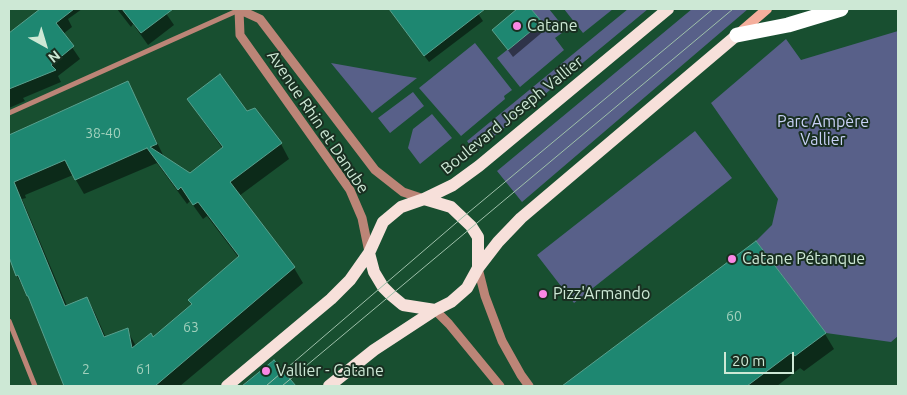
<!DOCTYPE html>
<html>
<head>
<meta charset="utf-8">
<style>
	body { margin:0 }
	#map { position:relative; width:907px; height:395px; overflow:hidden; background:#184f30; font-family:Ubuntu,sans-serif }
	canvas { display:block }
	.frame { position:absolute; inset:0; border:10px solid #cde8d5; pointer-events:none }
	.north { position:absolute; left:20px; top:20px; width:50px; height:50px; -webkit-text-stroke:4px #192f21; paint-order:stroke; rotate:141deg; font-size:14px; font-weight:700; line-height:20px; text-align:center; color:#cde8d5 }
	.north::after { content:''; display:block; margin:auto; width:18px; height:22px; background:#cde8d5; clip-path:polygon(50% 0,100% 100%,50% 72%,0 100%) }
	.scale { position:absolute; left:724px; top:352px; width:70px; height:22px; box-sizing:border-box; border:2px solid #cde8d5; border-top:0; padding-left:6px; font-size:15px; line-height:18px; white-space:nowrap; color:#cde8d5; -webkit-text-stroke:4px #192f21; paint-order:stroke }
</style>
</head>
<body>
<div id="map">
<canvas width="907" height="395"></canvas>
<div class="frame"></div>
<div class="north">N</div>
<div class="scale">20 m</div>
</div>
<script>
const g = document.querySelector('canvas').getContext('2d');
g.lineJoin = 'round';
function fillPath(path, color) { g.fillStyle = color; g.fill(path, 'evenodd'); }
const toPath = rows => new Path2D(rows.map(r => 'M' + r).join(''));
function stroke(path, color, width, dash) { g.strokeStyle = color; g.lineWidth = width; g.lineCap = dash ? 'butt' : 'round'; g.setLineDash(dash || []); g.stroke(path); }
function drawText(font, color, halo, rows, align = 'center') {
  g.font = font + ' Ubuntu,sans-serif'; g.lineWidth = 4; g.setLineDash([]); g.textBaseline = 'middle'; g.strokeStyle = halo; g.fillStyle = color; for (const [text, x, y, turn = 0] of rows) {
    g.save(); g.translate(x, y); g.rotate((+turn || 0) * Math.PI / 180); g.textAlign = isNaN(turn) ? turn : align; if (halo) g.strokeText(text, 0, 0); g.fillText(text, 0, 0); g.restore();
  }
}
fillPath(toPath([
	[531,9,549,9,566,30,555,38,564,50,520,87,497,58,542,22],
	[564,9,613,9,583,33],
	[628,9,648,9,475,152,467,141],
	[692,9,748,9,522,202,497,171],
	[898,31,898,336,891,342,826,333,756,241,772,225,778,199,711,103,786,39,801,60],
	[475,43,512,90,504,96,505,99,461,136,419,88],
	[331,63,404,76,417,78,372,113],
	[413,92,424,106,390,133,378,118],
	[432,114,452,138,420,164,408,148,413,129],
	[695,131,732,178,574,303,537,255]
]), '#586089');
fillPath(toPath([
	[42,9,82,9,68,19,72,27,63,34,80,59,58,76,61,82,23,98,25,101,9,108,9,35],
	[117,9,163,9,174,25,148,45,133,24,131,27],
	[389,9,475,9,483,21,429,62],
	[519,9,529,9,545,30,513,57,493,30],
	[128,83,164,157,190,174,223,149,198,114,189,99,247,113,281,144,289,159,239,196,294,268,303,283,180,386,65,386,33,305,17,276,9,252,9,137],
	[157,163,187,204,190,201,203,219,207,216,239,258,193,305,153,338,136,346,127,330,106,338,95,313,87,298,67,306,22,199,26,198,25,195,73,175,84,194],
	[825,334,834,349,804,371,800,368,777,386,582,386,576,377]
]), '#0007');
const building = toPath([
	[40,9,74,9,56,23,74,46,51,65,56,70,9,89,9,33,40,9],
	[122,9,173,9,141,33,122,9],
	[389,9,485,9,424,56,389,9],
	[517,9,531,9,542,22,508,50,492,30,517,9],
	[220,74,247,111,255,108,282,143,230,182,295,267,155,386,64,386,28,296,27,296,18,275,16,276,9,257,9,135,128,81,157,144,150,147,190,173,223,147,187,99,220,74],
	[147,148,178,190,181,187,193,205,198,202,239,256,188,300,192,304,153,337,151,333,132,348,128,328,104,337,87,297,65,306,14,182,65,160,75,180,147,148],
	[756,241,826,333,795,356,791,353,747,386,562,386,756,241],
	[274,360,296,386,242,386,274,360]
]);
fillPath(building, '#1e8771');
stroke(building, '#59a08e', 1);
stroke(toPath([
	[9,113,239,10],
	[9,321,35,386]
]), '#bc8577', 5);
stroke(toPath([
	[238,9,260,19,375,170,403,192,424,199],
	[239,10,240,35,350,190,362,218,369,252],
	[478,268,485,296,502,341,521,375,529,386],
	[435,310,449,324,500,386]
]), '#bc8577', 9);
stroke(toPath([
	[738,34,767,9]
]), '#f5af9d', 10);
stroke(toPath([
	[424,199,451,207,471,226,478,237,478,268],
	[369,253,374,272,383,287,391,295,403,305,435,310],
	[227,386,331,299,350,280,369,253,383,222,401,207,424,199,453,185,479,166,668,9],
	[329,386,374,350,435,310,451,302,467,288,478,268,498,242,521,218,737,35]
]), '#f7e0da', 12);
stroke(toPath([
	[737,35,788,25,841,9]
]), '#fff', 15);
stroke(toPath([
	[266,386,463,217,713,9],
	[282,386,733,9]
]), '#9ec0aa', 1);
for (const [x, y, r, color] of [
	[517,26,5,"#fb87e5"],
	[732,259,5,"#fb87e5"],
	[543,294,5,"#fb87e5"],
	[266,371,5,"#fb87e5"]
]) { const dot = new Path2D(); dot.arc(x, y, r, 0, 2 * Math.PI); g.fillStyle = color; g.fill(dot); stroke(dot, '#192f21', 2); }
drawText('14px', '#a1d0bc', null, [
	["38-40",103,133],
	["60",734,316],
	["63",191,327],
	["2",86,369],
	["61",144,369]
]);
drawText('16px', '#cde8d5', '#192f21', [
	["Catane",527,26],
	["Catane Pétanque",742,259],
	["Pizz'Armando",553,294],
	["Vallier - Catane",276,371]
], 'left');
drawText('16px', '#cde8d5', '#192f21', [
	["Boulevard Joseph Vallier",512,115,-39],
	["Avenue Rhin et Danube",318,122,56]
]);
drawText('16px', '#c9d1f6', '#192f21', [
	["Parc Ampère",823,122],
	["Vallier",823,140]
]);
</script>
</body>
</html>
